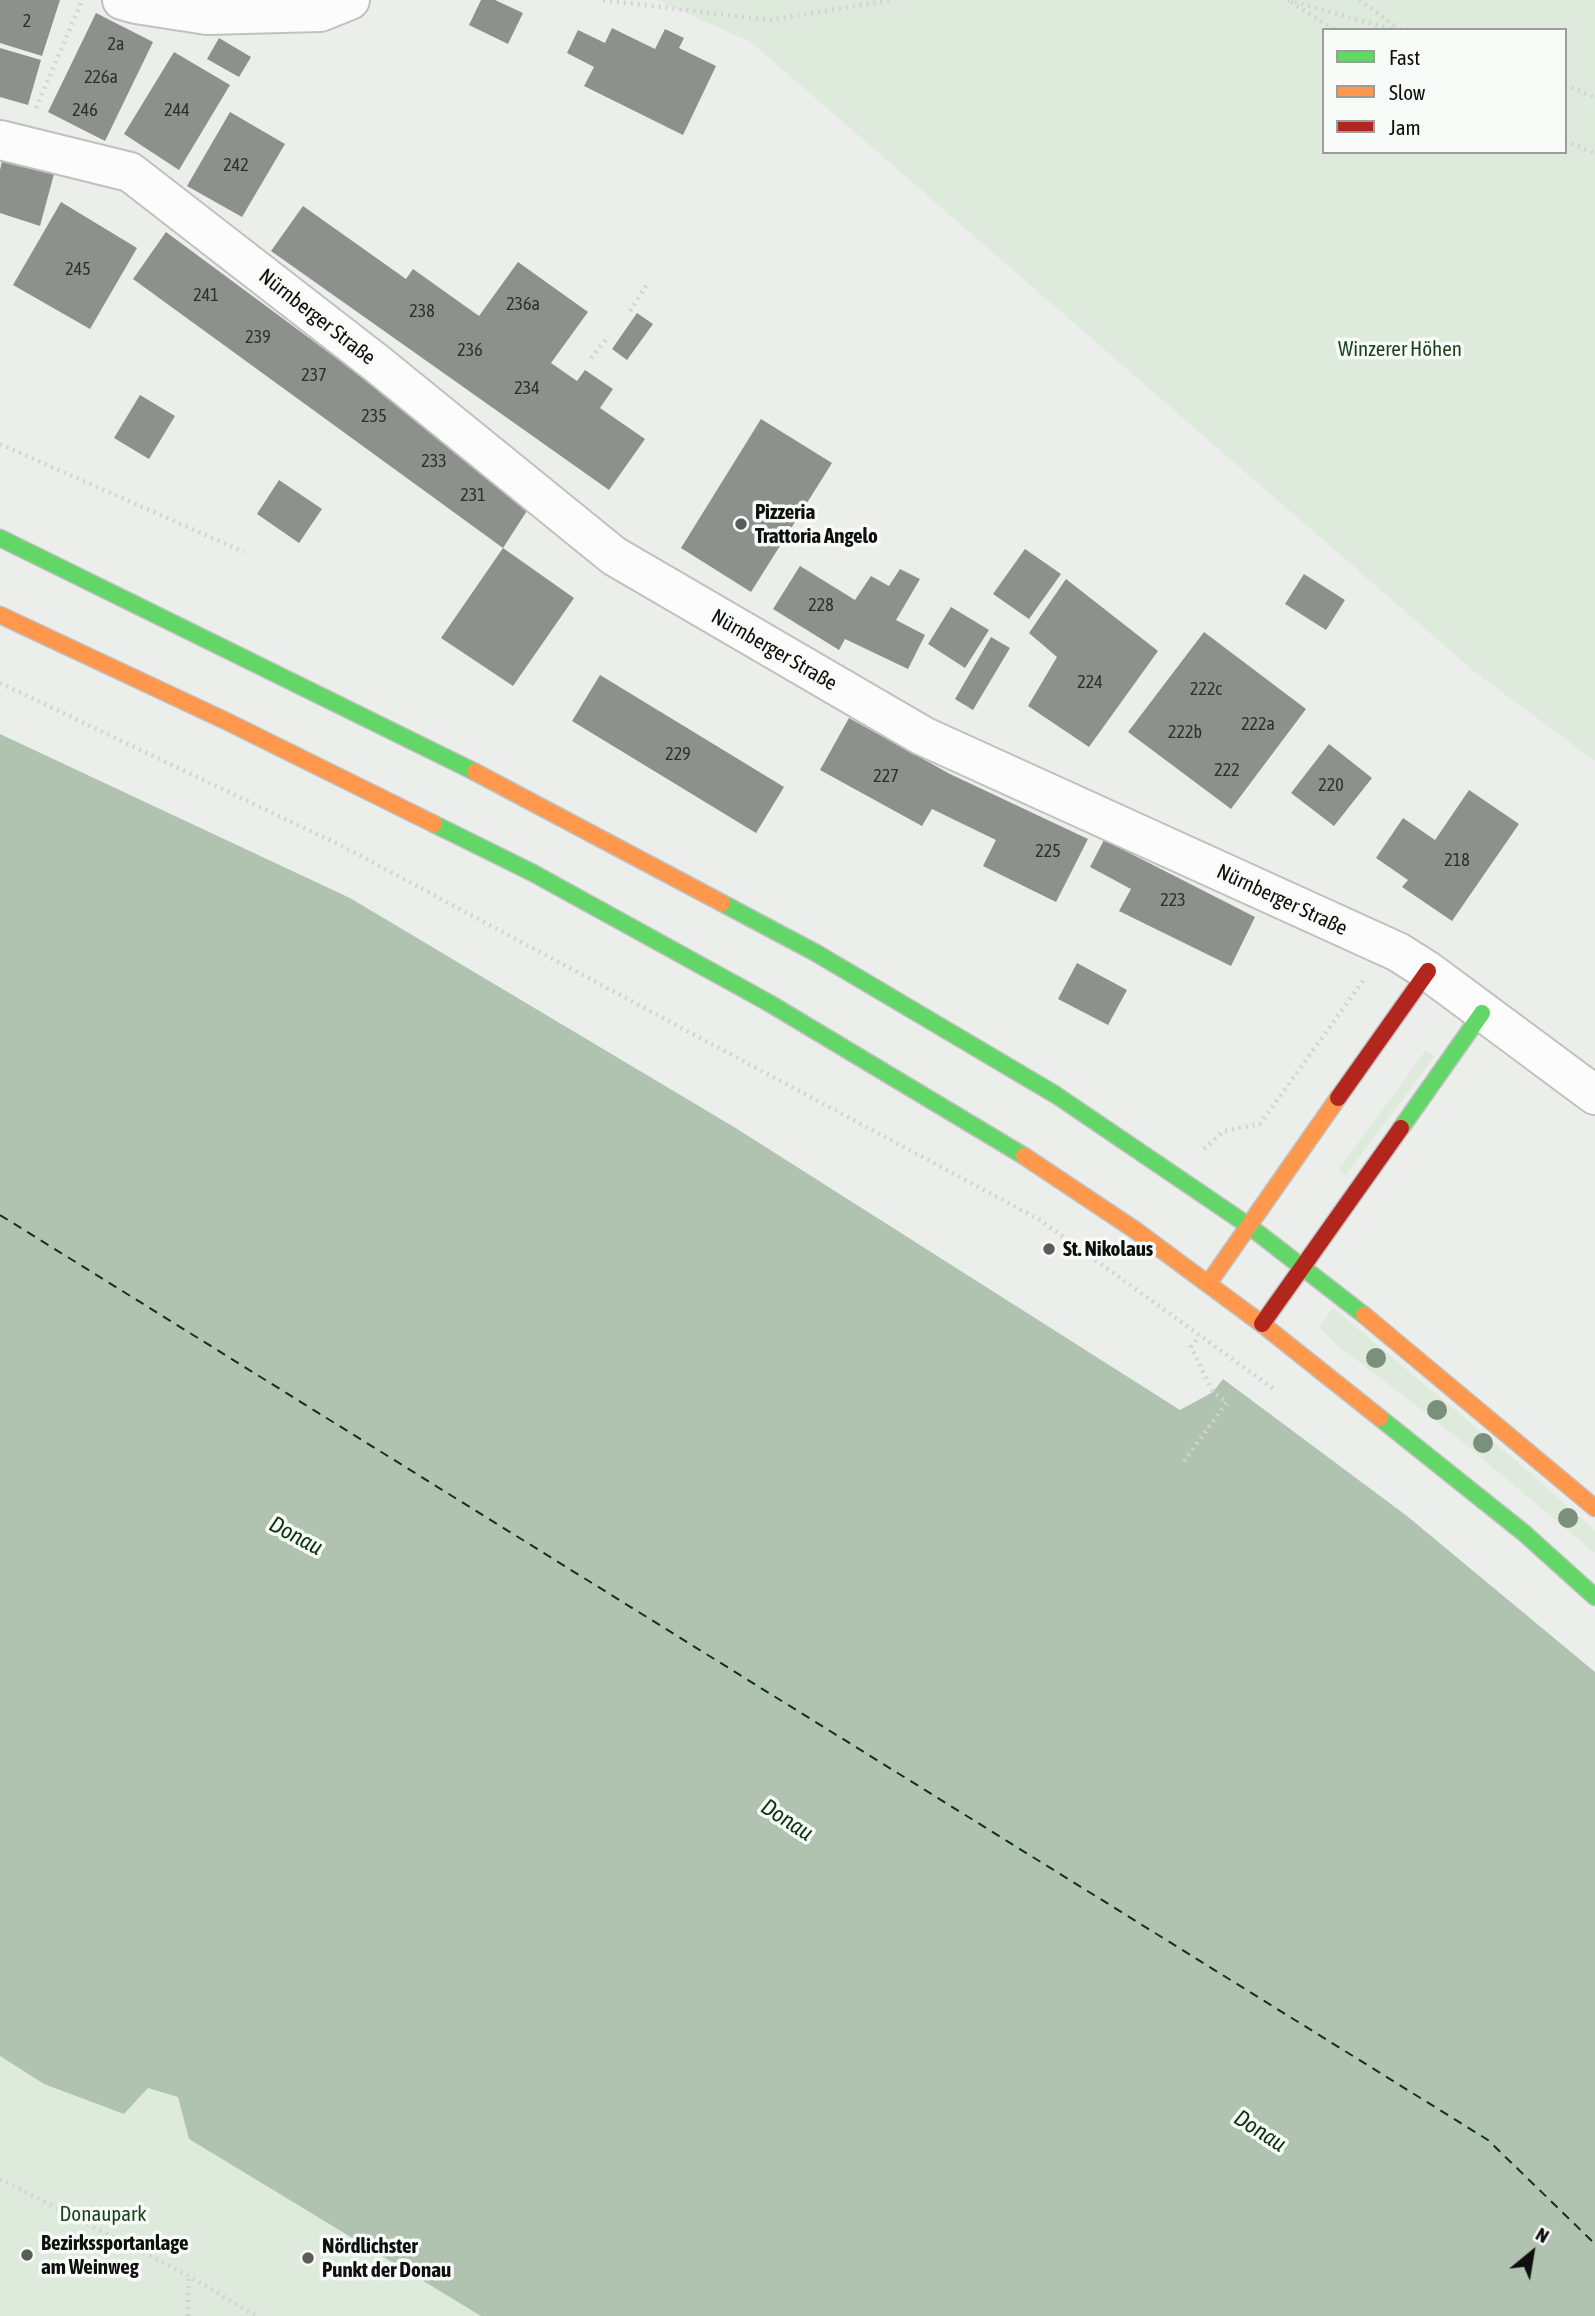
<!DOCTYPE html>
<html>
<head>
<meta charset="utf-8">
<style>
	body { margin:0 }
	#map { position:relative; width:1595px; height:2316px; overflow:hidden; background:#eceeeb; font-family:"Asap Condensed",sans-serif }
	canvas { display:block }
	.legend { position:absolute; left:1322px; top:28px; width:245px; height:126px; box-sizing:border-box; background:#f8fcf8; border:2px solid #9a9d9a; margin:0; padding:9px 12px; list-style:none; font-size:21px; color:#0e0f0e }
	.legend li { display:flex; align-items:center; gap:14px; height:35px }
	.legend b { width:35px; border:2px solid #9a9d9a }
	.north { position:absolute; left:1497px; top:2218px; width:70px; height:70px; -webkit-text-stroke:5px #f8fcf8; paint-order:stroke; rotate:30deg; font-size:19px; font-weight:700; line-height:28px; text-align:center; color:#0e0f0e }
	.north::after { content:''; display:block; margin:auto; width:24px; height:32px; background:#0e0f0e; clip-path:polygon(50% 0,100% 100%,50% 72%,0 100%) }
</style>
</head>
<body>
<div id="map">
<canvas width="1595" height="2316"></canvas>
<ul class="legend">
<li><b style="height:9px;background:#63d668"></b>Fast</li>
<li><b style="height:9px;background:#ff974d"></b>Slow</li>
<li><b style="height:9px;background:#b3261e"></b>Jam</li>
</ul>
<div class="north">N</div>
</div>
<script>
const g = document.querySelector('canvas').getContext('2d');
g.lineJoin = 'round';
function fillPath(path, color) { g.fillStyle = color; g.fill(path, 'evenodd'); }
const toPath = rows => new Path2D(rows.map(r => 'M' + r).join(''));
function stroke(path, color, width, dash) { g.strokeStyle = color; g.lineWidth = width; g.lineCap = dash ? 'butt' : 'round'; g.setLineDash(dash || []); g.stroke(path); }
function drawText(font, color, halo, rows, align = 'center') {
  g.font = font + ' "Asap Condensed",sans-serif'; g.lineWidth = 7; g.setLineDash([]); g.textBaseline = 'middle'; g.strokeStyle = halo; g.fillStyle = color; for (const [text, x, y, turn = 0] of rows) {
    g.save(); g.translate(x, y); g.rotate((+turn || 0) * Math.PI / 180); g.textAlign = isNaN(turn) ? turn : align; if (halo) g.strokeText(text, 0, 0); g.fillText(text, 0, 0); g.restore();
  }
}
fillPath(toPath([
	[657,0,1595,0,1595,761,1476,673,751,42],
	[1324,30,1565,30,1565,152,1324,152],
	[1426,1050,1435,1056,1346,1175,1339,1169],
	[1333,1308,1528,1471,1595,1531,1595,1553,1449,1431,1336,1344,1319,1327],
	[0,2056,44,2084,124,2114,148,2088,179,2097,189,2139,481,2316,0,2316]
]), '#ddeadc');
fillPath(toPath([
	[0,734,350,898,734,1127,1180,1410,1213,1392,1223,1379,1407,1516,1595,1672,1595,2316,481,2316,189,2139,178,2097,148,2088,124,2114,44,2084,0,2056]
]), '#b0c3b0');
stroke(toPath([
	[0,1215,1488,2140,1595,2244]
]), '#0d350f', 2, [9, 7]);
fillPath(toPath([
	[0,0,60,0,42,56,0,43],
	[481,0,495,0,523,13,508,44,469,25],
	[96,13,153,42,105,141,48,112],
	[612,28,655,49,665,29,684,38,679,48,716,66,683,135,584,86,594,67,567,53,578,30,605,43],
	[219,38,251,57,239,77,207,59],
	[0,48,41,60,28,105,0,97],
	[174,52,230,85,179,170,124,134],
	[230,112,285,144,242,217,187,186],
	[2,161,54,174,40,226,0,213,0,170],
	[61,202,137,248,90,329,13,285],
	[303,206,406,279,413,269,479,316,518,262,588,312,551,363,577,381,585,370,613,389,600,408,645,439,609,490,271,251],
	[166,232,532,503,503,548,133,279],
	[637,313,653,324,627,360,612,349],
	[140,395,175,416,149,459,114,438],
	[761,419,832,463,751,592,681,548],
	[279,480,322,509,299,543,257,514],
	[503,548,574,598,513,686,441,638],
	[1025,549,1061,574,1029,619,993,594],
	[800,566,855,600,871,576,889,586,900,569,920,579,896,620,925,635,908,669,845,639,839,650,773,609],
	[1304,574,1345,600,1326,630,1285,604],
	[1066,579,1158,651,1089,747,1028,706,1057,657,1029,633],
	[951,607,989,630,965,668,928,644],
	[1204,632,1306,709,1231,809,1128,732],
	[991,637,1010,648,973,710,955,699],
	[600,675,784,787,756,833,572,721],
	[849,718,950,774,1088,839,1056,902,983,866,996,840,932,809,922,826,820,770],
	[1329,744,1372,778,1334,826,1291,793],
	[1469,790,1519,824,1452,921,1402,887,1408,880,1376,858,1403,818,1435,840],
	[1104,840,1255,917,1231,966,1119,911,1131,889,1090,867],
	[1077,963,1127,990,1108,1025,1058,999]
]), '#8c918b');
const street = toPath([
	[122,0,136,4,207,15,320,12,350,0],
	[0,140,130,172,375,362,614,556,923,736,1398,952,1428,971,1595,1095]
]);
const fast = toPath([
	[0,538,475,772],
	[434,824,533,873,769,1003,1024,1156],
	[722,903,816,953,1056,1095,1249,1226,1364,1315],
	[1401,1128,1482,1013],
	[1380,1418,1524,1533,1595,1597]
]);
const slow = toPath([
	[0,615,226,721,434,824],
	[475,772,722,903],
	[1024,1156,1135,1230,1262,1324,1380,1418],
	[1208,1284,1338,1098],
	[1364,1315,1595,1508]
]);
const jam = toPath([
	[1338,1098,1428,971],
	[1262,1324,1401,1128]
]);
stroke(street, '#bfc1bf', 42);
stroke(fast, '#bfc1bf', 19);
stroke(slow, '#bfc1bf', 19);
stroke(jam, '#bfc1bf', 19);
stroke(toPath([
	[603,0,769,20,892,0],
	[1288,0,1394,30],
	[1359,0,1401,30],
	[1291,2,1335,30],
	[1565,85,1595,97],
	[36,108,81,3],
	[1565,141,1595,153],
	[630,311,647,284],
	[591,358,609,336],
	[0,444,244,552],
	[0,683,344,847,1040,1220,1274,1389],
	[1204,1149,1224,1131,1260,1124,1365,978],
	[1184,1461,1227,1402,1213,1392,1191,1347,1200,1336],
	[0,2179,189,2276,256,2316],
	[188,2316,189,2276]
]), '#d2d3d2', 4.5, [2, 5]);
stroke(street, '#fcfcfc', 38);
stroke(fast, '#63d668', 16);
stroke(slow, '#ff974d', 16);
stroke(jam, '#b3261e', 16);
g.fillStyle = '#7a907a';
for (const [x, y] of [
	[1376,1358],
	[1437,1410],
	[1483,1443],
	[1568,1518]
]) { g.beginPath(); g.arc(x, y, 10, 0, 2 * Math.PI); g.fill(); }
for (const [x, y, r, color] of [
	[741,524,7,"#5c5d5b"],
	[1049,1249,7,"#5c5d5b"],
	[27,2255,7,"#5c5d5b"],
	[308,2258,7,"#5c5d5b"]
]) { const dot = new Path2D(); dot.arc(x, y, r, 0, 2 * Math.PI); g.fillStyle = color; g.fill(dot); stroke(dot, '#f8fcf8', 2.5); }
drawText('18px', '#2e302d', null, [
	["2",27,21],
	["2a",116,44],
	["226a",101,77],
	["246",85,110],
	["244",177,110],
	["242",236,165],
	["245",78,269],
	["241",206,295],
	["236a",523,304],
	["238",422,311],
	["239",258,337],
	["236",470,350],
	["237",314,375],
	["234",527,388],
	["235",374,416],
	["233",434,461],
	["231",473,495],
	["228",821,605],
	["224",1090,682],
	["222c",1206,689],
	["222a",1258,724],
	["222b",1185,732],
	["229",678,754],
	["222",1227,770],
	["227",886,776],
	["220",1331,785],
	["225",1048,851],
	["218",1457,860],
	["223",1173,900]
]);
drawText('21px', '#0e0f0e', '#f8fcf8', [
	["Nürnberger Straße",317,317,38],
	["Nürnberger Straße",774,650,30],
	["Nürnberger Straße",1282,900,25]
]);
drawText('21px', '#1c431d', '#f8fcf8', [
	["Winzerer Höhen",1400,349],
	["Donaupark",103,2214]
]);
drawText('bold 21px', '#0e0f0e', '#f8fcf8', [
	["Pizzeria",755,512],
	["Trattoria Angelo",755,536],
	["St. Nikolaus",1063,1249],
	["Bezirkssportanlage",41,2243],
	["am Weinweg",41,2267],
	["Nördlichster",322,2246],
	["Punkt der Donau",322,2270]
], 'left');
drawText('italic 23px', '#0d350f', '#f8fcf8', [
	["Donau",296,1536,28],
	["Donau",787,1820,33],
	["Donau",1260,2131,33]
]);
</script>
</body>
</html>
